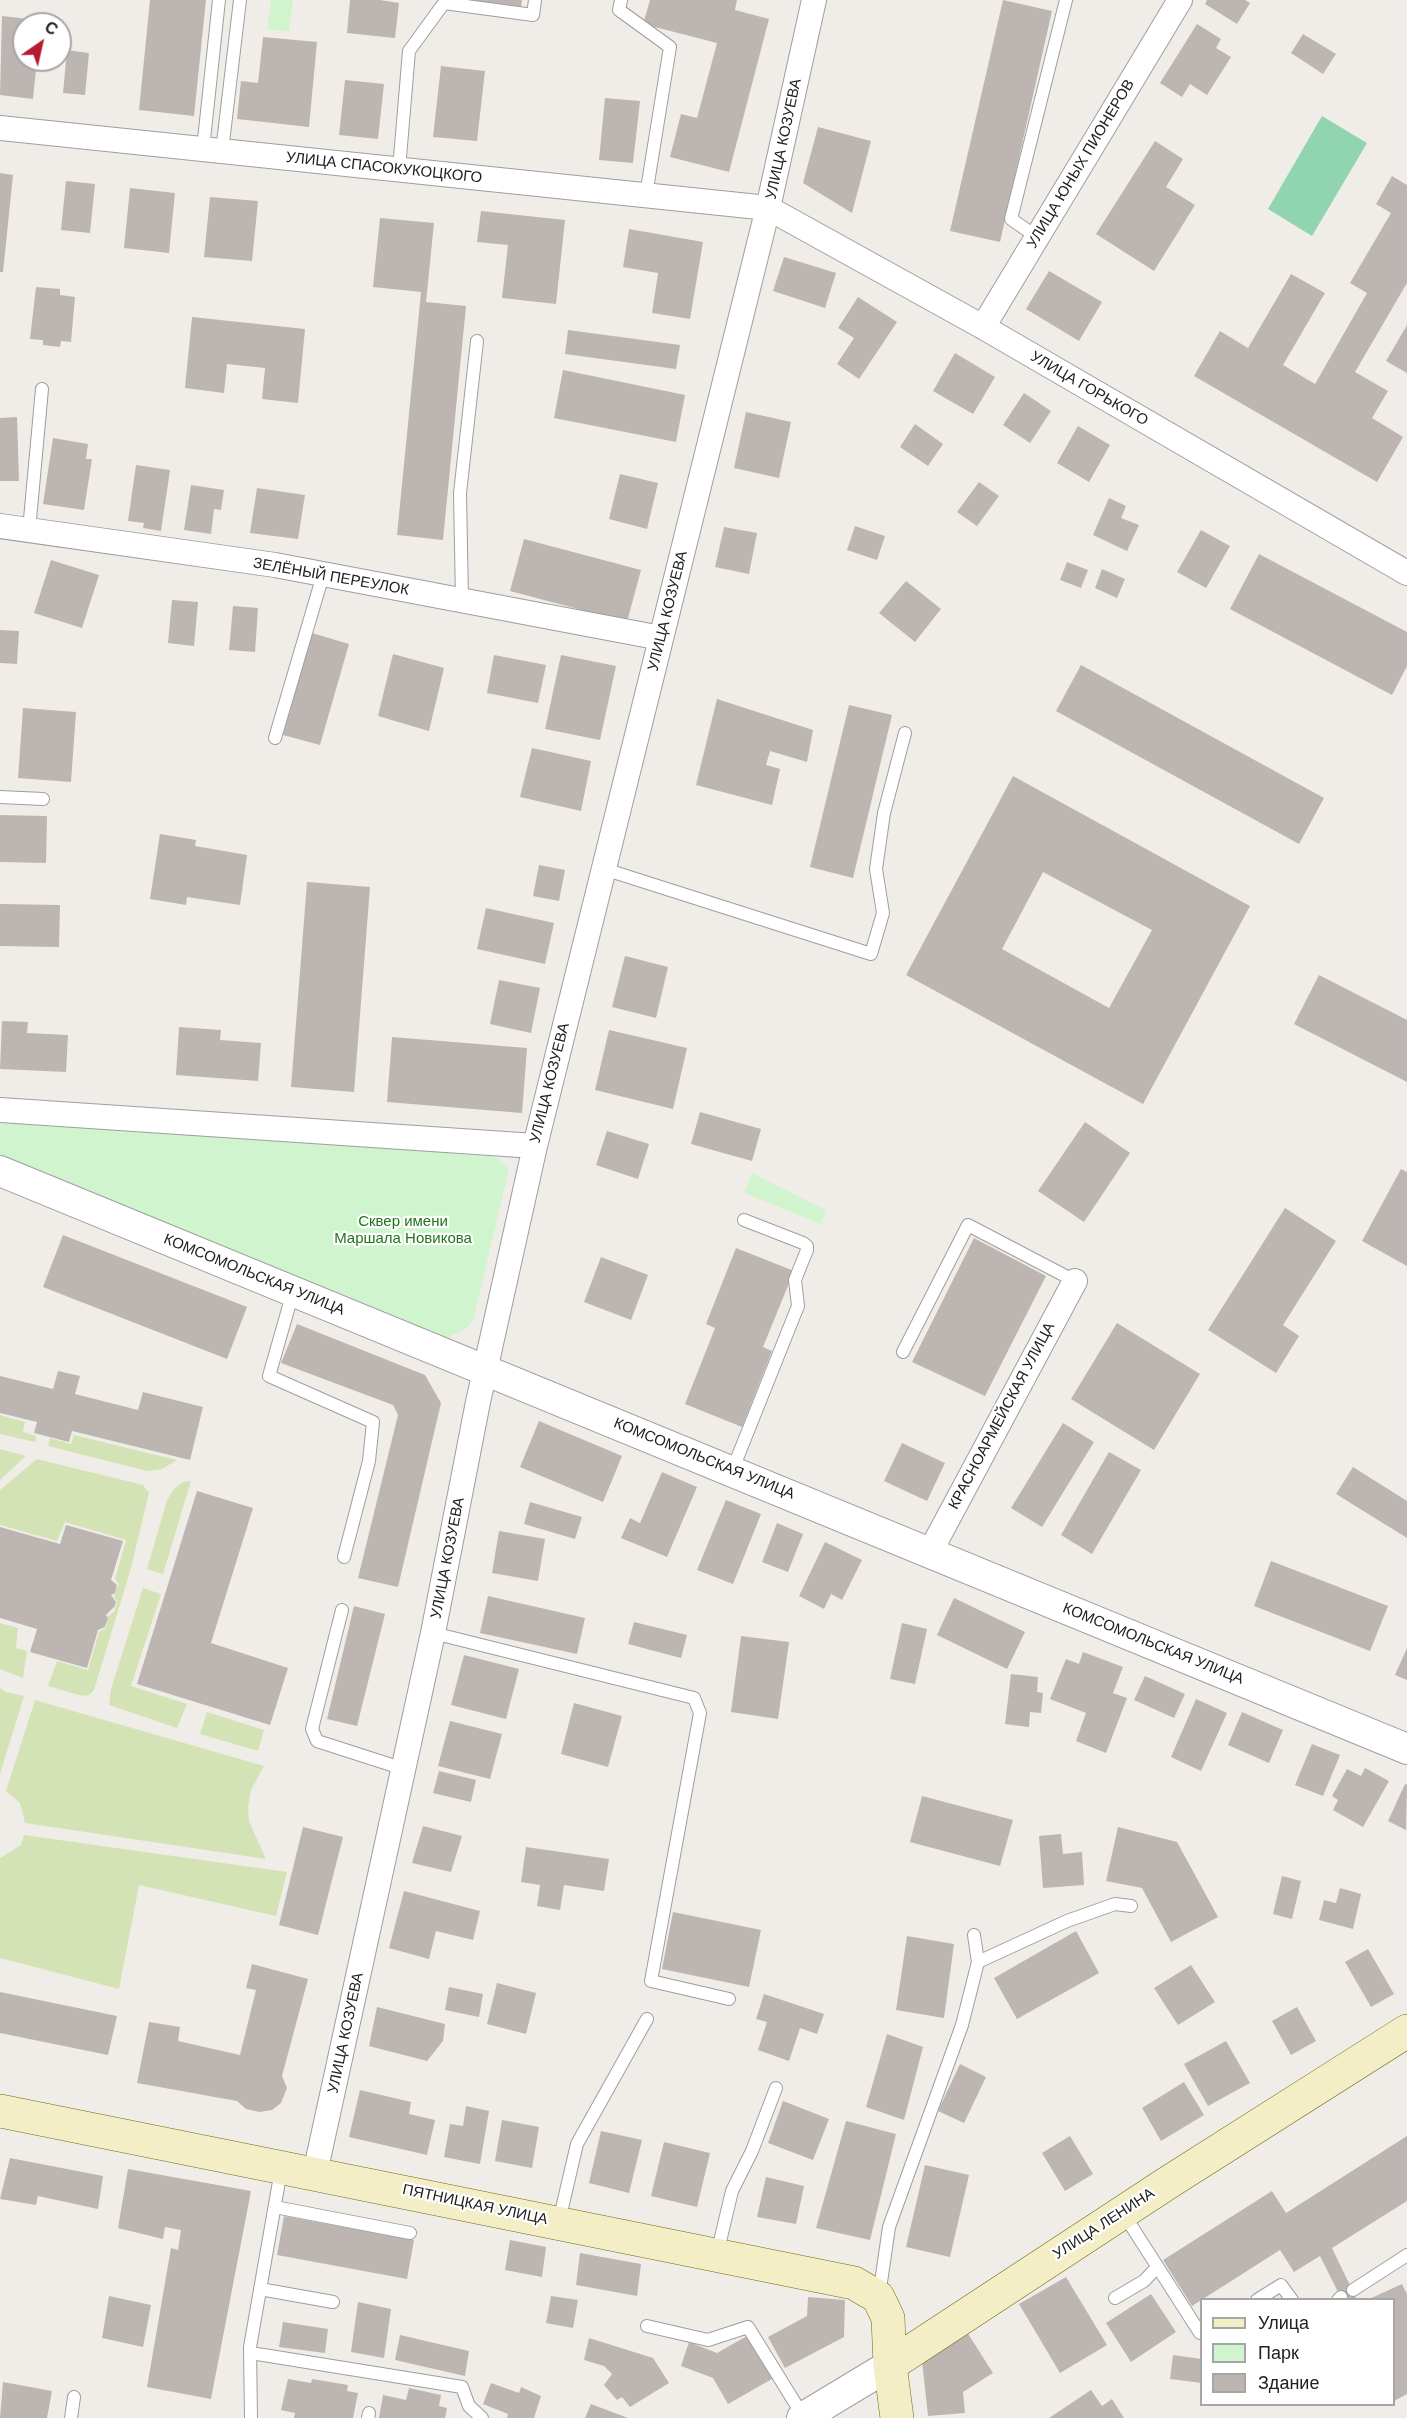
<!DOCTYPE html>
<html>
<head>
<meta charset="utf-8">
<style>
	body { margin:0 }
	#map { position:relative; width:1407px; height:2418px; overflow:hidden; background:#f0ede9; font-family:Arial,sans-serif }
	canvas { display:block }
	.legend { position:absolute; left:1200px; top:2298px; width:195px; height:108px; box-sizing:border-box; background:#fff; border:2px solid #a6a6a6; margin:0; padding:8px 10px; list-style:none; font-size:18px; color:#212121 }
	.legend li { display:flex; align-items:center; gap:12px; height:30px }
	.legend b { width:30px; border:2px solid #a6a6a6 }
	.north { position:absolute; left:12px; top:12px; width:60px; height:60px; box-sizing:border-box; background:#fff; border:2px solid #a6a6a6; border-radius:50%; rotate:34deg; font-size:16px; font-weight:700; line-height:24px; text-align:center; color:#212121 }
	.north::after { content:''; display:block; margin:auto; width:21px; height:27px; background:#b91a32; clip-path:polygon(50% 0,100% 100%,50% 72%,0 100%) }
</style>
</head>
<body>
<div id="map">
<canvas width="1407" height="2418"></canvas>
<ul class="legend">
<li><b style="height:8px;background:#f3eec5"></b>Улица</li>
<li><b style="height:16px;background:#d0f4cd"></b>Парк</li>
<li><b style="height:16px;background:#bdb5b2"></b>Здание</li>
</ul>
<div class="north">С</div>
</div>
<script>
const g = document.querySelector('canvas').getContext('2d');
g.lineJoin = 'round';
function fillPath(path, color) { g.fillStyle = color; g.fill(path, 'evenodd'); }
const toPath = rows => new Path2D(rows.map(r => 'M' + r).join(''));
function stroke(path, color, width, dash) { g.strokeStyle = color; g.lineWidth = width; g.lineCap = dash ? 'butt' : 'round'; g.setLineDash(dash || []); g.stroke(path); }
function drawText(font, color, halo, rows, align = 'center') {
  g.font = font + ' Arial,sans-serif'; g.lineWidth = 4.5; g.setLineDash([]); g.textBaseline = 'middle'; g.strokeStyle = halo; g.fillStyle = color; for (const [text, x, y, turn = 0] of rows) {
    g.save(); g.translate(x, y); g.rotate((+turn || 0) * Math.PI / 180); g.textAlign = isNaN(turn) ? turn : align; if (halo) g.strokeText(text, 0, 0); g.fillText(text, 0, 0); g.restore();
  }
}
fillPath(toPath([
	[0,1415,25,1422,23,1432,36,1436,35,1442,0,1434],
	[74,1435,177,1460,162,1469,147,1471,48,1446,50,1438,71,1444],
	[0,1449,26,1456,0,1480],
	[37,1459,143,1485,149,1493,131,1568,94,1690,89,1695,82,1696,48,1686,57,1661,88,1670,99,1632,106,1628,108,1616,114,1612,117,1603,114,1595,119,1584,115,1579,126,1540,65,1522,57,1541,0,1525,0,1490],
	[191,1481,163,1574,147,1569,167,1500,174,1489,183,1482],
	[143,1588,161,1594,131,1686,187,1704,177,1728,109,1705,111,1689],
	[0,1623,18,1628,16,1648,27,1651,23,1678,0,1669],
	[0,1688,6,1692,24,1696,0,1774],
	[35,1700,264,1766,251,1790,248,1807,249,1821,266,1859,25,1823,20,1803,6,1791],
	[207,1712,264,1730,258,1751,200,1734],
	[24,1835,287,1872,276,1916,139,1885,119,1989,0,1958,0,1858,21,1845]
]), '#d3e3b6');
fillPath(toPath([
	[271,0,293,0,289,32,267,29],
	[0,1117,484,1152,496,1157,509,1169,473,1321,465,1329,445,1339,0,1163],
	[752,1173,826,1210,821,1224,744,1193]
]), '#d0f4cd');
fillPath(toPath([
	[1322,116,1367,143,1312,236,1268,209]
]), '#91d5b0');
fillPath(toPath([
	[150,0,206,0,194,116,139,110],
	[350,0,380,0,399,3,395,38,347,33],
	[470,0,522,0,521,7],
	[650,0,737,0,735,10,769,19,729,172,670,157,681,114,697,118,717,43,643,24],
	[1003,0,1052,11,1000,242,950,231],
	[1207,0,1245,0,1250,3,1237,24,1205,4],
	[2,16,29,19,29,24,24,24,24,60,37,60,33,99,0,95],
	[1197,24,1221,39,1216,48,1231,57,1207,95,1190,84,1182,97,1160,83],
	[1303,34,1336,54,1323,74,1291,53],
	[263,37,317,42,309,127,237,119,241,81,258,83],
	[67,50,89,53,85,95,63,93],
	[441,66,485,71,477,141,433,137],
	[345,80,384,84,378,139,339,135],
	[605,98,640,101,633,163,599,160],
	[818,127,871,141,852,213,803,183],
	[1155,141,1183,159,1166,187,1195,205,1154,271,1096,234],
	[0,173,13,175,3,272,0,272],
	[1392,176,1407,185,1407,283,1355,372,1388,391,1372,418,1403,437,1377,482,1194,376,1220,331,1248,348,1291,274,1325,293,1283,365,1315,384,1367,293,1350,283,1391,213,1376,204],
	[66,181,95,184,90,233,61,230],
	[130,188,175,193,169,253,124,248],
	[210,197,258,201,252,261,204,257],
	[481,211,565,220,556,304,502,298,508,245,477,242],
	[380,218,434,223,426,302,466,306,443,540,397,535,421,292,373,287],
	[629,229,703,242,690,319,652,313,658,273,623,267],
	[784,257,836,273,825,308,773,291],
	[1049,271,1102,302,1079,341,1026,309],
	[36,287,60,289,60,295,75,297,71,342,61,341,60,347,43,345,43,340,30,339],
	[858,297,897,322,859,379,837,364,854,338,838,328],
	[192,317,305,329,298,403,262,399,265,368,227,364,224,393,185,388],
	[1407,325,1407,373,1386,361],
	[568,330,680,345,676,369,565,354],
	[955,353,995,377,973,414,933,391],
	[563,370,685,395,676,442,554,418],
	[1024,393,1051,411,1030,443,1003,425],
	[746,412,791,422,779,478,734,468],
	[17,417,19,481,0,481,0,418],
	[915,424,943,444,928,466,900,447],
	[1078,426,1110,445,1089,482,1057,463],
	[53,438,88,444,86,459,92,459,84,510,43,504],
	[136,465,170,470,161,531,143,528,144,523,128,521],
	[620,474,658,483,647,529,609,519],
	[979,482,999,496,977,526,957,512],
	[191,485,224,490,221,510,214,509,211,534,184,530],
	[257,488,305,495,298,539,250,533],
	[1109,498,1126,506,1121,518,1139,525,1127,551,1093,535],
	[855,526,885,536,877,560,847,550],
	[724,527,757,533,749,574,715,567],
	[1201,530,1230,546,1206,588,1177,572],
	[524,539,641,570,627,622,510,591],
	[1259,554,1407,632,1407,666,1392,695,1230,609],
	[51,560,99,575,82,628,34,613],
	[1067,562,1088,570,1081,588,1060,580],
	[1102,569,1125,579,1117,598,1095,588],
	[906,581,941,609,915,642,879,613],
	[172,600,198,602,194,646,168,643],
	[233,606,258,608,255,652,229,650],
	[0,630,19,631,17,664,0,663],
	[312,633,349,644,320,745,283,735],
	[393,654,444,668,429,731,378,716],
	[494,655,546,665,538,703,487,693],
	[561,655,616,666,600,740,545,729],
	[1081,665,1324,798,1299,844,1056,711],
	[717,699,813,730,807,762,770,751,766,765,780,769,772,805,696,785],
	[849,705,892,715,853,878,810,867],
	[23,708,76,712,71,782,18,778],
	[532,748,591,761,581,811,520,797],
	[1013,776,1250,906,1143,1104,906,975],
	[1043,872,1152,930,1109,1008,1002,949],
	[0,815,47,816,46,863,0,862],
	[160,834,196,840,195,846,247,855,240,905,187,897,186,905,150,899],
	[539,865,565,870,559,901,533,896],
	[307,882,370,887,354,1092,291,1087],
	[0,904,60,905,59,947,0,946],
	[486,908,554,923,545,964,477,949],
	[625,956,668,967,656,1018,612,1007],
	[1319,975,1407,1020,1407,1082,1294,1024],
	[499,980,540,988,531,1033,490,1024],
	[2,1021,28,1022,27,1033,68,1035,66,1072,0,1069],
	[179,1027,221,1030,220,1040,261,1043,258,1081,176,1075],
	[609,1030,687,1048,673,1109,595,1090],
	[392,1037,527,1048,522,1113,387,1102],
	[700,1112,761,1129,752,1161,691,1144],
	[1085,1122,1130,1153,1084,1222,1038,1191],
	[607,1131,649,1144,638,1179,596,1165],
	[1401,1169,1407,1172,1407,1266,1362,1241],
	[1285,1208,1336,1241,1283,1325,1299,1336,1276,1373,1208,1330],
	[63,1235,247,1307,227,1359,43,1287],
	[974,1238,1046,1276,985,1396,912,1362],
	[736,1248,794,1271,763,1347,772,1351,742,1427,685,1404,715,1328,706,1324],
	[601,1257,648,1275,631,1320,584,1302],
	[1117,1323,1200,1374,1154,1450,1071,1399],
	[297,1324,425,1375,441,1403,398,1587,358,1578,398,1415,393,1405,281,1363],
	[58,1371,80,1376,75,1394,138,1410,143,1392,203,1407,190,1460,72,1431,69,1442,34,1433,37,1422,0,1413,0,1376,53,1389],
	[539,1421,622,1456,603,1502,520,1467],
	[1063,1423,1094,1442,1042,1527,1011,1508],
	[902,1443,945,1463,927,1501,884,1481],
	[1109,1452,1141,1470,1092,1554,1061,1535],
	[1353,1467,1407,1501,1407,1538,1336,1494],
	[662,1472,697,1487,667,1557,621,1538,630,1518,640,1523],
	[197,1491,253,1508,211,1643,288,1668,270,1725,137,1684],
	[726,1500,761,1514,733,1584,697,1570],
	[530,1502,582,1517,575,1539,524,1524],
	[777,1523,803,1534,788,1572,762,1562],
	[66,1525,123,1541,111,1580,117,1585,115,1593,111,1595,116,1602,115,1606,106,1615,108,1618,105,1627,98,1630,87,1668,30,1652,37,1629,0,1618,0,1527,60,1544],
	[499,1531,545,1539,538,1581,492,1573],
	[825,1542,862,1560,842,1600,831,1594,824,1609,799,1596],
	[1271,1561,1388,1606,1370,1651,1254,1606],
	[488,1596,585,1618,577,1654,480,1633],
	[954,1598,1025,1632,1007,1669,937,1635],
	[354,1606,385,1614,357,1726,327,1719],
	[634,1622,687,1635,681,1658,628,1644],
	[902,1623,927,1629,915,1684,890,1679],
	[741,1636,789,1642,778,1719,731,1712],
	[1407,1648,1407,1680,1395,1675],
	[1083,1652,1123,1667,1113,1693,1127,1698,1106,1753,1076,1741,1086,1713,1050,1699,1066,1659,1079,1664],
	[464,1655,519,1669,506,1719,451,1705],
	[1011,1674,1038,1677,1037,1692,1043,1693,1041,1713,1030,1712,1029,1727,1005,1724],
	[1145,1676,1185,1694,1174,1718,1134,1700],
	[1196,1699,1227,1713,1201,1771,1171,1757],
	[574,1703,622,1716,608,1767,561,1754],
	[1242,1712,1283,1730,1269,1763,1228,1745],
	[450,1721,502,1734,490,1779,438,1766],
	[1312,1744,1340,1755,1323,1796,1295,1785],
	[1365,1768,1389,1781,1363,1827,1333,1810,1338,1800,1332,1796,1347,1769,1361,1776],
	[439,1771,476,1780,471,1802,433,1793],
	[1405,1784,1407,1785,1406,1830,1388,1821],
	[922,1796,1013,1820,1000,1866,910,1842],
	[423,1826,462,1836,451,1872,412,1863],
	[303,1827,343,1837,318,1935,279,1925],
	[1118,1827,1177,1842,1218,1917,1171,1942,1142,1888,1106,1881],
	[1061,1834,1063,1854,1082,1852,1084,1885,1043,1888,1039,1836],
	[526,1847,609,1859,604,1891,564,1885,560,1910,537,1906,540,1885,521,1882],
	[1282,1876,1301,1881,1292,1919,1273,1914],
	[1340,1888,1361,1894,1353,1929,1319,1920,1324,1900,1336,1903],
	[404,1891,480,1911,473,1940,436,1931,429,1959,389,1948],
	[673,1912,761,1930,749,1987,662,1969],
	[1076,1931,1099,1973,1017,2019,994,1978],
	[907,1936,954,1944,944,2018,896,2010],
	[1368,1949,1394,1994,1371,2007,1345,1962],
	[252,1964,308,1979,282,2076,287,2088,281,2103,272,2110,260,2112,246,2109,237,2101,137,2083,149,2022,180,2027,178,2041,240,2055,256,1990,246,1988],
	[1191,1965,1215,2002,1178,2025,1154,1988],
	[497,1983,536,1993,526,2034,487,2024],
	[449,1987,483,1994,479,2017,445,2010],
	[0,1992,117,2016,108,2055,0,2033],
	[764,1994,824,2014,817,2034,800,2028,789,2061,758,2050,767,2022,756,2019],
	[377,2007,445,2024,443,2041,427,2061,369,2046],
	[1297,2007,1316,2041,1291,2055,1272,2021],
	[887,2034,923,2047,904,2120,866,2107],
	[1226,2041,1250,2083,1208,2106,1184,2064],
	[960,2064,986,2077,964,2123,938,2111],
	[1184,2082,1204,2115,1161,2141,1142,2108],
	[360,2090,411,2102,409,2114,435,2120,427,2155,349,2137],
	[783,2101,829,2119,813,2160,768,2143],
	[466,2106,489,2111,480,2164,444,2157,450,2124,463,2126],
	[502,2120,539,2127,532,2168,495,2161],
	[846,2121,896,2134,870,2240,816,2228],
	[601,2131,642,2140,629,2193,589,2183],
	[1070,2136,1093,2174,1065,2191,1042,2153],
	[1407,2136,1407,2201,1332,2248,1357,2300,1342,2300,1320,2256,1294,2272,1280,2250,1192,2306,1163,2260,1272,2191,1286,2213],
	[664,2142,710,2153,697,2207,651,2196],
	[10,2158,103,2176,98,2209,38,2196,36,2205,0,2199],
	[925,2165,969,2175,950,2257,906,2247],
	[128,2169,251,2191,211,2399,147,2387,171,2248,178,2250,181,2230,165,2227,163,2239,118,2228],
	[766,2177,804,2186,796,2224,757,2217],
	[284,2216,414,2240,407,2279,277,2255],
	[510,2240,546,2247,542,2277,505,2270],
	[580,2253,641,2264,637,2296,576,2285],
	[1066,2277,1107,2345,1060,2373,1019,2304],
	[1402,2284,1407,2294,1407,2394,1394,2401,1394,2300,1367,2300],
	[1151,2294,1176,2332,1131,2362,1106,2323],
	[109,2296,151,2305,143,2347,102,2338],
	[551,2296,578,2300,573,2328,546,2323],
	[808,2297,845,2300,844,2337,785,2368,768,2337,807,2316],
	[358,2302,391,2309,384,2358,351,2352],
	[283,2322,328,2329,325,2353,279,2347],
	[967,2332,993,2373,963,2392,965,2413,928,2416,922,2361],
	[400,2335,469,2351,465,2376,395,2360],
	[747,2336,772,2379,728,2404,713,2378,681,2366,689,2342,717,2353],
	[589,2338,653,2358,669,2383,630,2407,622,2397,617,2400,604,2385,612,2374,604,2366,584,2360],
	[1173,2355,1202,2359,1202,2383,1170,2379],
	[288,2379,311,2383,312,2379,348,2385,347,2391,358,2393,353,2418,294,2418,295,2413,281,2410],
	[3,2382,52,2391,47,2418,0,2418],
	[491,2383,519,2393,521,2387,541,2396,534,2418,507,2418,508,2414,483,2404],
	[409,2388,441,2395,439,2406,447,2408,445,2418,379,2418,383,2395,406,2400],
	[1091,2390,1102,2406,1112,2399,1124,2418,1049,2418],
	[591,2404,628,2418,585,2418]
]), '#bdb5b2');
const service = toPath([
	[621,0,619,10,670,47,646,195],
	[203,149,219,0],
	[222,151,240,0],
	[399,169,409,51,444,3,533,15,535,0],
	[1037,237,1011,219,1066,0],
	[29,530,42,389],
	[462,601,460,493,477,341],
	[275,738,323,575],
	[0,797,43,799],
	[604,869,871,954,883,913,876,869,884,813,905,733],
	[293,1292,269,1376,373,1422,369,1461,344,1557],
	[903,1352,968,1225,1075,1281],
	[732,1471,798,1306,795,1280,807,1250,807,1246,803,1243,744,1220],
	[342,1610,312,1729,317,1741,404,1769],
	[433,1633,694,1698,700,1713,651,1981,729,1999],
	[978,1962,1067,1921,1115,1904,1131,1906],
	[275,2207,410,2233],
	[1123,2213,1200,2333,1202,2332],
	[559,2221,577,2144,647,2019],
	[717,2254,732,2191,752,2151,776,2088],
	[260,2289,333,2302],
	[1353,2290,1407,2255],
	[879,2296,889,2227,962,2025,978,1962,974,1935],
	[1115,2298,1144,2281,1157,2267],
	[1257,2300,1281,2285,1292,2300],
	[1338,2300,1341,2297],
	[647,2326,708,2340,748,2327,803,2416],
	[251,2353,462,2387,469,2406,482,2418],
	[71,2418,74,2397],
	[251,2418,250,2347,281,2170],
	[368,2418,369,2413]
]);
const minor = toPath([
	[0,128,768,208,983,327,1407,573],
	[983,327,1180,0],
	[0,526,275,565,661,638],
	[0,1110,535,1146],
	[930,1552,1075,1281],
	[315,2173,433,1633,478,1402,535,1146,768,208,814,0]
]);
const tertiary = toPath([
	[0,1171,1407,1749],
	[802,2418,890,2365]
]);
const secondary = toPath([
	[0,2111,854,2283,878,2297,888,2318,890,2365,897,2418],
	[890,2365,1169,2182,1407,2031]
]);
stroke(service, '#9e9e9e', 14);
stroke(minor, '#9e9e9e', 26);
stroke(tertiary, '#9e9e9e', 32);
stroke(secondary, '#6d6913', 34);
stroke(service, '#fff', 12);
stroke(minor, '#fff', 24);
stroke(tertiary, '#fff', 30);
stroke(secondary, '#f3eec5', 33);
drawText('15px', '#212121', '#fff', [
	["УЛИЦА КОЗУЕВА",784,139,-78],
	["УЛИЦА ЮНЫХ ПИОНЕРОВ",1081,164,-59],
	["УЛИЦА СПАСОКУКОЦКОГО",384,168,6],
	["УЛИЦА ГОРЬКОГО",1089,389,30],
	["ЗЕЛЁНЫЙ ПЕРЕУЛОК",331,577,10],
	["УЛИЦА КОЗУЕВА",668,611,-76],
	["УЛИЦА КОЗУЕВА",550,1083,-76],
	["КОМСОМОЛЬСКАЯ УЛИЦА",254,1275,22],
	["КРАСНОАРМЕЙСКАЯ УЛИЦА",1002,1416,-62],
	["КОМСОМОЛЬСКАЯ УЛИЦА",704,1459,22],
	["УЛИЦА КОЗУЕВА",448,1558,-79],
	["КОМСОМОЛЬСКАЯ УЛИЦА",1153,1644,22],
	["УЛИЦА КОЗУЕВА",346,2033,-78],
	["ПЯТНИЦКАЯ УЛИЦА",475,2205,12],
	["УЛИЦА ЛЕНИНА",1104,2224,-33]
]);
drawText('15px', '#21741a', '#fff', [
	["Сквер имени",403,1222],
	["Маршала Новикова",403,1239]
]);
</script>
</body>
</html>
